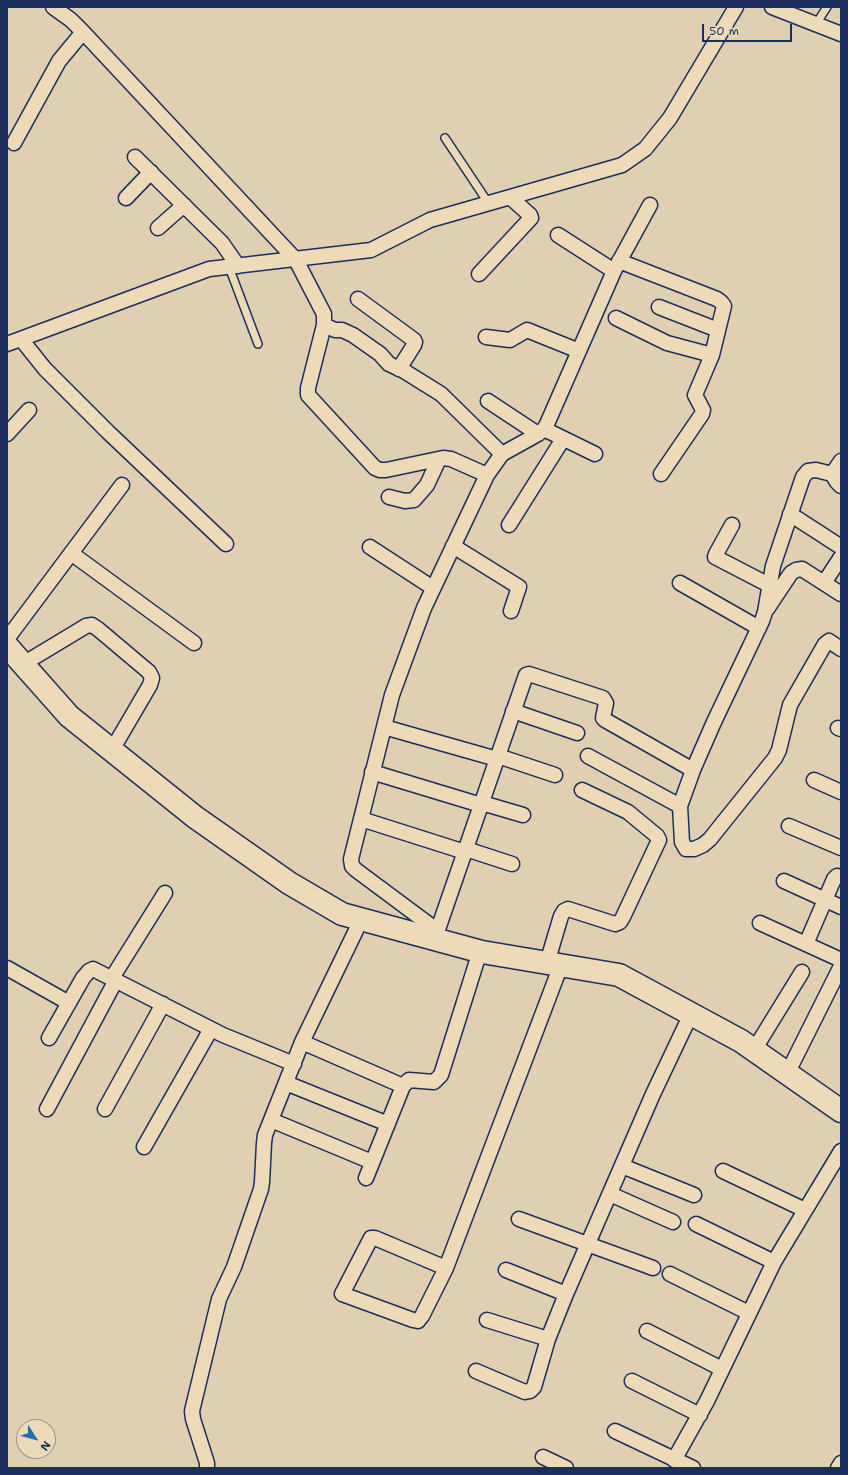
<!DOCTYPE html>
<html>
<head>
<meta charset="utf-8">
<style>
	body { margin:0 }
	#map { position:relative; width:848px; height:1475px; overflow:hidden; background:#e0d0b3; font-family:"Shantell Sans",sans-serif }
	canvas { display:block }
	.frame { position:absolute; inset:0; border:8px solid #1b2f5e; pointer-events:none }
	.north { position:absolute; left:16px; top:1419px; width:40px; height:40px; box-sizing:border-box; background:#eddab8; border:1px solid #999694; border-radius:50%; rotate:126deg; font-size:11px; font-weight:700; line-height:16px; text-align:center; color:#1b2f5e }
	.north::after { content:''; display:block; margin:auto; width:14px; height:18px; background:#1f6fb2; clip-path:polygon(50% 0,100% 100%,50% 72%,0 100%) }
	.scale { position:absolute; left:702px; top:24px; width:90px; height:18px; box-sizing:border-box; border:2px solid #1b2f5e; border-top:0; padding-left:5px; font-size:12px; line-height:14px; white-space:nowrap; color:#1b2f5e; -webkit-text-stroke:3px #eddab8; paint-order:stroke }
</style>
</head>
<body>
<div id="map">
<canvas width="848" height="1475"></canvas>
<div class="frame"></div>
<div class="north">N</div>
<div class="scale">50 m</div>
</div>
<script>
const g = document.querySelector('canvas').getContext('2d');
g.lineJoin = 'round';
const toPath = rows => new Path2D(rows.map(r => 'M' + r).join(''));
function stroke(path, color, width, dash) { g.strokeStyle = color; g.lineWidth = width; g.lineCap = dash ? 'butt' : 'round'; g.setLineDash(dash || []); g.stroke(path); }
const lane = toPath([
	[816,24,827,7],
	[445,138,489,204],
	[229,267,258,344]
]);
const street = toPath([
	[53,7,71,20,83,32,296,260,324,314,324,325,335,330,342,330,353,335,380,354,389,364,404,371,441,394,502,454],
	[772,7,841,34],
	[14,143,59,61,83,32],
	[135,157,222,243,238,266],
	[126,198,151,172],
	[158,228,184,205],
	[558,235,614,271],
	[619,261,717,299,721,302,724,306,712,355,695,395,703,410,702,414,661,474],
	[479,274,531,218,530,215,511,198],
	[358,299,414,340,415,342,414,345,399,369],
	[659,307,718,330],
	[616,318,667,343,712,355],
	[324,325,308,388,308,395,375,468,380,470,386,470,443,458,451,459,487,475],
	[486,337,510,340,527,330,579,351],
	[21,339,45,369,108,432,226,544],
	[7,344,209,269,371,250,430,220,622,165,645,149,670,118,736,7],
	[488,401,538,434],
	[544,429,595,454],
	[7,434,29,410],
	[841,461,832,474,816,470,808,471,803,477,773,566,765,612,762,621,714,722,693,770,680,806,682,842,686,849,694,849,703,845,710,839,775,758,779,750,790,705,825,644,829,641,841,649],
	[832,474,837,482,841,486],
	[389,497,405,501,414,500,427,485,439,459],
	[790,514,841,547],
	[509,525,563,439],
	[732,525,716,554,715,557,769,585],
	[453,546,519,587,511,611],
	[370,547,433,588],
	[71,553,194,643],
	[680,583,759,628],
	[824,583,841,557],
	[767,609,791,573,796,570,802,569,841,594],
	[7,639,122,485],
	[23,664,86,626,92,625,98,629,149,672,152,678,150,685,112,750],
	[513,711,577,733],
	[384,727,497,759],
	[838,728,841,729],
	[498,756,555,775],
	[588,756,680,806],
	[372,772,481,805],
	[814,780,841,792],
	[482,803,523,815],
	[361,819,465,852],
	[789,826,841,848],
	[466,849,512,864],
	[784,881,841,907],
	[760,923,841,960],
	[438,931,356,870,352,866,351,859,392,695,424,608,487,475,502,454,538,434,544,429,547,424,614,271,650,205],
	[435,938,526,675,529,674,603,698,606,703,603,718,605,720,693,770],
	[806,944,834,879,837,876,841,877],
	[547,963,561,916,564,911,568,909,615,924,620,922,623,917,659,840,657,836,628,812,582,790],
	[7,968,69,1003],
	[112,978,165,893],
	[49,1038,83,978,89,971,93,969,223,1035,294,1064],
	[302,1042,403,1086],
	[754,1050,802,972],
	[787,1074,841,966],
	[286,1083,388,1124],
	[47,1109,116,980],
	[105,1109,163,1004],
	[271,1120,372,1162],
	[144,1147,211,1029],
	[622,1166,694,1195],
	[723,1171,805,1210],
	[366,1178,403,1086,409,1080,434,1082,441,1075,480,951],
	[610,1194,673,1222],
	[519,1219,653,1268],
	[696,1224,774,1262],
	[446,1268,375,1238,371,1238,342,1294,413,1320,418,1321,422,1316,446,1268,561,965],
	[506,1270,566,1294],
	[670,1274,749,1313],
	[487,1320,548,1339],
	[647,1331,722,1369],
	[476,1371,525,1392,530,1391,534,1387,548,1339,566,1294,653,1094,691,1014],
	[632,1381,700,1415],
	[615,1431,693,1468],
	[543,1457,566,1468],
	[674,1460,707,1401,774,1262,841,1151],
	[207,1468,207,1463,193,1419,192,1411,219,1299,234,1267,261,1189,262,1182,264,1143,265,1135,302,1042,361,920],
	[838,1468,841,1463]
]);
const highway = toPath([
	[7,646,69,716,195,817,289,883,342,914,482,952,619,975,741,1041,841,1111]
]);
stroke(lane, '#1b2f5e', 10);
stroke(street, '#1b2f5e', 17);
stroke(highway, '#1b2f5e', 25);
stroke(lane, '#eddab8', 7);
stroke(street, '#eddab8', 14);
stroke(highway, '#eddab8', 22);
</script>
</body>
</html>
